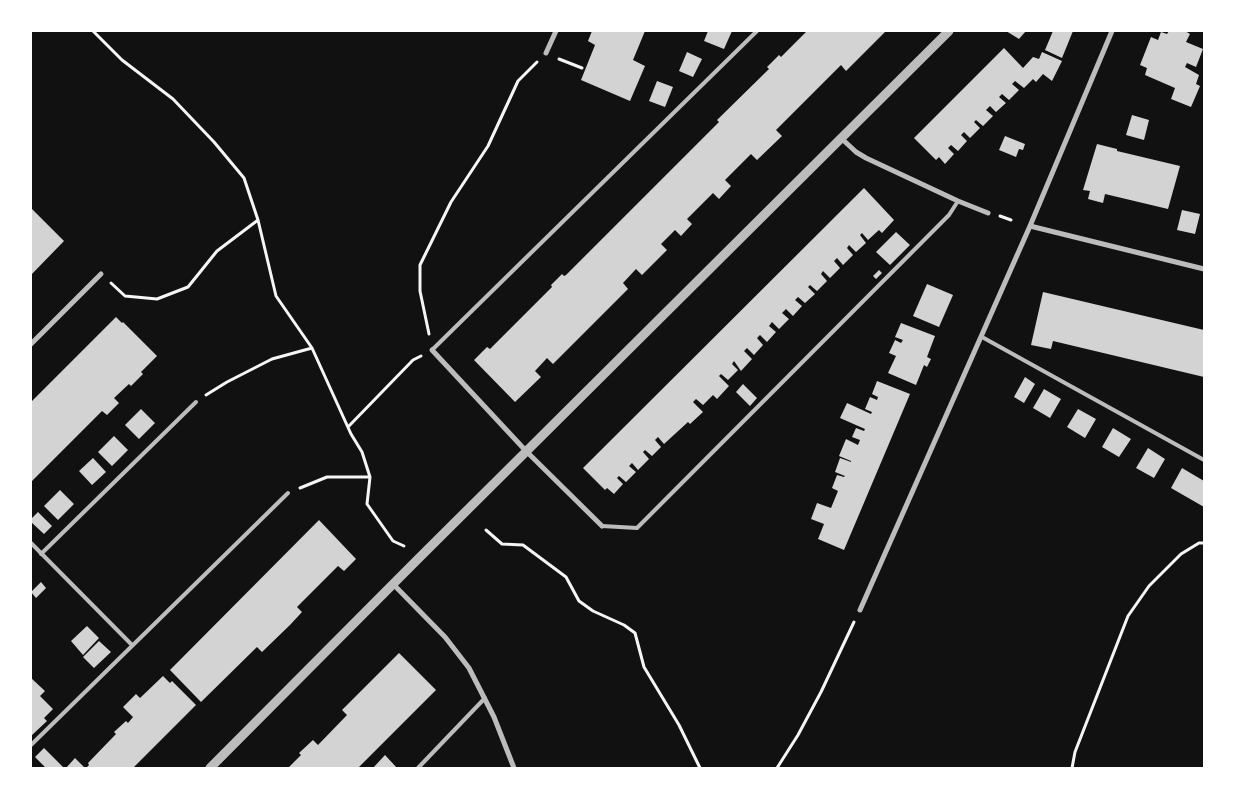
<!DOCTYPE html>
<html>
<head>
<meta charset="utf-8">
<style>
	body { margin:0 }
	#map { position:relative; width:1235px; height:799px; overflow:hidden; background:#111; font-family:"Roboto Condensed",sans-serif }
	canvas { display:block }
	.frame { position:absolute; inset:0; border:32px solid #fff; pointer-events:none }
</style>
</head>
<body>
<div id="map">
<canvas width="1235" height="799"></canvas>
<div class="frame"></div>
</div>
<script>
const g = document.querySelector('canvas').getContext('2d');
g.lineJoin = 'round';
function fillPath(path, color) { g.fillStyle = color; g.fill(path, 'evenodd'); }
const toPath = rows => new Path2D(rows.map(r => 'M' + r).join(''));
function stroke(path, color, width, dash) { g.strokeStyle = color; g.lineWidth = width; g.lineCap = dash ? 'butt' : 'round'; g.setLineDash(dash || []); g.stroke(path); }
fillPath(toPath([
	[592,31,645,31,633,60,645,66,630,101,581,80,595,45,588,41],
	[708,31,732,31,724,49,704,41],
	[807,31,886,31,846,71,841,65,776,130,782,136,757,160,751,154,725,180,731,186,719,199,713,193,687,219,692,224,681,236,675,230,661,244,667,250,642,275,636,269,623,283,628,289,553,364,547,358,535,371,541,377,515,402,474,360,487,347,490,349,552,287,551,285,562,274,564,276,566,275,719,122,717,120,769,69,767,67,779,55,781,57],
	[1006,31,1026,31,1019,39],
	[1053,31,1073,31,1062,58,1045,50],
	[1169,31,1185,31,1190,34,1186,42,1203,49,1196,67,1187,63,1185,67,1199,75,1196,84,1200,86,1191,107,1171,99,1175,88,1145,75,1147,68,1140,65,1151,37,1158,40,1161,32,1167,34],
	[1004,48,1023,68,1033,57,1039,59,1042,52,1062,61,1052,81,1043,74,1036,82,1033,79,1024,88,1015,81,1012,84,1019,90,1009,100,1002,94,999,97,1006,103,996,112,990,106,986,110,993,116,983,126,976,120,974,122,980,128,970,138,964,132,961,135,967,141,958,151,951,145,948,148,954,154,945,164,939,157,936,160,914,138],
	[687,52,702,59,693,77,679,71],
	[657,81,673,87,665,107,649,101],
	[1132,115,1149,120,1144,140,1126,135],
	[1005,136,1025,144,1023,150,1019,149,1016,157,999,150],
	[1097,144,1117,149,1117,151,1180,166,1168,209,1105,194,1103,203,1088,199,1090,191,1083,190],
	[864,188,894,220,882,233,879,230,868,240,862,233,860,235,866,243,856,252,849,245,847,248,853,255,843,265,837,258,834,261,840,268,830,278,823,271,821,274,827,281,817,291,810,285,808,287,815,294,805,303,798,297,795,300,802,306,793,316,786,309,782,313,789,319,779,329,772,322,769,326,776,332,767,342,760,335,757,338,763,345,754,355,747,348,744,351,752,359,741,371,734,361,732,364,738,370,728,380,721,374,719,376,729,386,717,399,713,395,703,405,696,399,693,402,703,412,690,424,688,422,664,444,658,437,655,440,661,447,652,456,645,450,643,452,649,459,638,470,632,463,629,466,636,472,626,482,619,476,617,478,623,484,614,494,607,488,605,490,583,468],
	[31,208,64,241,31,275],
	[1182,210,1200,214,1195,234,1177,230],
	[896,232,910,245,890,265,876,252],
	[879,270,882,273,876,279,873,276],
	[927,284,953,295,939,327,913,316],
	[1043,292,1204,330,1204,377,1053,341,1051,349,1031,345],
	[116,317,122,323,123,322,157,356,141,372,143,374,131,386,129,384,114,398,119,403,107,415,102,411,31,482,31,402],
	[901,323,935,336,927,357,931,359,927,367,924,365,916,385,888,373,896,356,889,353,895,340,901,343,903,340,895,337],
	[1025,377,1035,384,1024,403,1014,397],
	[877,381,910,394,844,550,818,539,824,524,811,519,817,503,831,508,838,491,832,488,837,475,844,477,845,476,835,472,840,458,851,462,851,461,839,456,846,439,858,445,860,440,852,437,856,428,864,431,865,429,840,418,847,403,871,414,872,412,865,409,870,397,877,400,878,397,872,394],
	[743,384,757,398,750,406,736,392],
	[1044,389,1061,399,1050,418,1033,408],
	[141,409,155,423,139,439,125,425],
	[1078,409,1096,419,1085,438,1067,427],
	[1113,428,1131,439,1119,457,1102,447],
	[114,436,128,450,112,466,98,452],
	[1148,448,1165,459,1154,478,1136,468],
	[93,458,106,472,92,485,79,471],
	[1182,468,1204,481,1204,507,1171,488],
	[60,490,74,504,58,520,44,506],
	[38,512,52,526,44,534,31,522,31,519],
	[319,520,356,559,344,571,338,566,297,607,302,612,290,625,262,652,257,647,201,702,170,670],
	[41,582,46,588,36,598,31,592],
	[87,626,99,638,83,655,71,641],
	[99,641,111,652,94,668,83,657],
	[399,653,436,690,358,768,288,768,301,755,299,753,313,740,318,745,347,715,342,710],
	[163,676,170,683,172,681,196,705,133,768,86,768,89,765,88,763,116,734,114,732,126,721,128,723,133,717,123,707,136,694,140,698],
	[31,678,45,691,40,696,53,709,44,718,47,721,31,736],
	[44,748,64,768,46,768,35,757],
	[385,755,397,768,373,768],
	[75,758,85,768,66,768]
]), '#d3d3d3');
stroke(toPath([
	[93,31,122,60,173,99,214,142,244,178,258,220,276,296,312,348,351,434,362,452,370,477,367,504,393,541,404,546],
	[559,59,582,68],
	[1000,216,1011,220],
	[111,283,125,296,157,299,188,287,217,251,258,220],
	[429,334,420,291,420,265,451,202,488,146,518,81,537,62],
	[206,395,227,382,272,359,312,348],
	[348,427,413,360,421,356],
	[300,488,327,477,370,477],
	[486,530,502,544,523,545,566,577,579,601,593,611,624,625,635,633,644,667,679,725,700,768],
	[777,768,798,735,821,692,854,622],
	[1072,768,1075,752,1128,616,1149,586,1181,554,1199,543,1204,543]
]), '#f5f5f5', 3);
stroke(toPath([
	[982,337,1204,460],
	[432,350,757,31],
	[602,526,637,528,949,215,958,201],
	[31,543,132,645],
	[41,554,196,402],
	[31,745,288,493],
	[418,768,485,698]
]), '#bcbcbc', 4);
stroke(toPath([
	[546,53,556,31],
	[841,138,856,152,866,158,958,201,988,213],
	[1030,226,1204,269],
	[31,344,101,274],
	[432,350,526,451,602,526],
	[393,584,445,637,469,668,494,717,514,768],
	[860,610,1030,226,1112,31]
]), '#bcbcbc', 5);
stroke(toPath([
	[210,768,417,560,949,31]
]), '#bcbcbc', 9);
</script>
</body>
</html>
